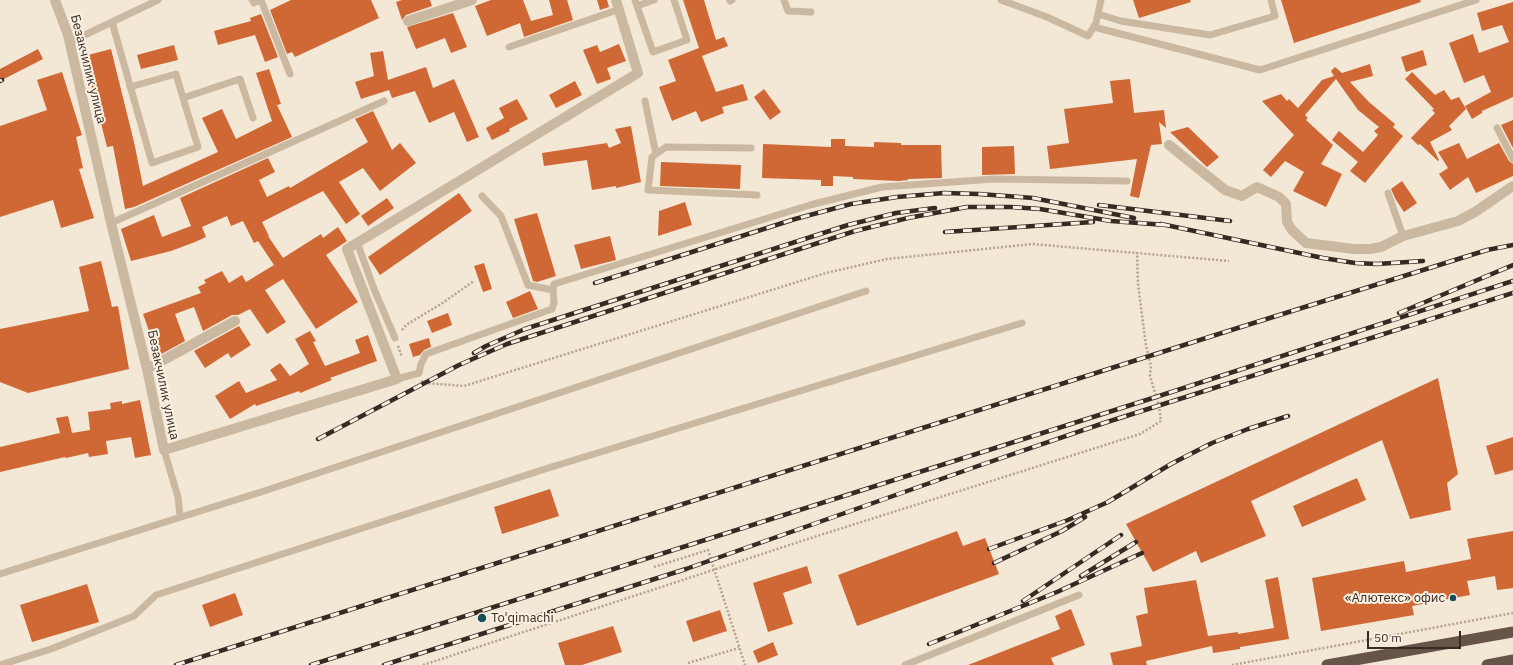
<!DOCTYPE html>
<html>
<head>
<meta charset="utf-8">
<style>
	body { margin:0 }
	#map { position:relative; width:1513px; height:665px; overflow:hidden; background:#f3e7d5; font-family:"IBM Plex Sans",sans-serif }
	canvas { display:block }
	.scale { position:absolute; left:1367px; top:631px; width:94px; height:18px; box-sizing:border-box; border:2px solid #352b24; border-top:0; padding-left:5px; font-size:12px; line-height:14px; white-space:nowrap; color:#352b24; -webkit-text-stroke:3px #faf1e2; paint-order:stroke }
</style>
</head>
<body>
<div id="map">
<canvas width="1513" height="665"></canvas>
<div class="scale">50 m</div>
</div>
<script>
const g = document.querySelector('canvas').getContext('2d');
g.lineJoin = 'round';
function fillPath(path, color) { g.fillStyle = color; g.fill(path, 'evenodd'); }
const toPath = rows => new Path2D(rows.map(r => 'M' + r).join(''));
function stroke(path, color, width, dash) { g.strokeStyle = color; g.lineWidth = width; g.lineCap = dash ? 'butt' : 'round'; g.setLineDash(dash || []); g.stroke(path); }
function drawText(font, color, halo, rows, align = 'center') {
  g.font = font + ' "IBM Plex Sans",sans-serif'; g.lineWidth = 4; g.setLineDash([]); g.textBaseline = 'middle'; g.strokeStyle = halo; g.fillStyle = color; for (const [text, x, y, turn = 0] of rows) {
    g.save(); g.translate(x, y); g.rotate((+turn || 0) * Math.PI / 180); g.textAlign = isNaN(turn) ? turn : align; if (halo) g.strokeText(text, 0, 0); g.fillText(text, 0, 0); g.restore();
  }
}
fillPath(toPath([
	[291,0,371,0,379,18,295,57,292,52,287,54,270,10],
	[402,0,430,0,432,6,406,15,402,20,396,2],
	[491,0,523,0,531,21,553,15,549,0,567,0,573,20,524,37,520,23,487,36,475,6],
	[597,0,607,0,609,7,600,10],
	[683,0,704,0,716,40,724,37,728,46,702,56,716,92,743,84,748,100,722,107,724,113,701,122,696,111,672,121,659,87,676,81,668,60,699,48],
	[1133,0,1190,0,1191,2,1139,18],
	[1281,0,1420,0,1421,2,1294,43],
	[1513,2,1513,97,1482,111,1482,113,1472,119,1465,106,1491,92,1484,75,1464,83,1449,43,1473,34,1479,53,1509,42,1502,25,1482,31,1477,13],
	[453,13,467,47,451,53,445,38,416,49,407,27],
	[261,14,278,57,265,62,255,35,218,45,214,31,251,21,250,18],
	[619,44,626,61,607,68,611,79,597,84,583,50,597,45,600,52],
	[174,45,178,60,141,69,137,55],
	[38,49,43,59,0,81,0,69],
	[111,49,134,142,143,186,218,152,202,118,222,109,236,139,272,121,256,73,269,69,281,104,277,105,292,137,134,207,125,209,113,146,107,147,84,56],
	[1423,50,1427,65,1406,72,1401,57],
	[383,51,388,80,426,67,433,88,454,79,479,137,467,142,454,112,429,123,415,91,392,98,389,90,361,99,355,82,374,76,370,53],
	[1370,64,1373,76,1350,82,1369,102,1395,124,1393,127,1403,136,1365,183,1350,171,1358,162,1332,140,1339,131,1363,152,1378,135,1374,131,1379,127,1358,110,1336,79,1305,115,1308,118,1306,120,1333,145,1321,164,1342,174,1326,207,1293,191,1304,172,1285,161,1271,177,1263,170,1294,135,1262,101,1281,94,1287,101,1289,99,1298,108,1322,80,1334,76,1331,71,1335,67,1342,73],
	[62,72,82,135,76,137,83,168,79,169,94,218,61,228,53,200,0,217,0,126,47,110,37,80],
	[1412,72,1435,95,1444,90,1451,100,1459,97,1466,109,1449,126,1452,130,1430,142,1439,160,1438,161,1420,144,1418,145,1411,138,1435,113,1432,110,1434,109,1405,79],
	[1130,79,1134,113,1164,110,1166,128,1159,122,1162,144,1151,145,1139,198,1130,196,1137,159,1050,169,1047,146,1069,143,1064,109,1113,103,1110,81],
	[575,81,582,95,556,108,549,95],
	[764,89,781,112,770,120,754,97],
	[517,99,528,119,509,129,510,131,492,140,486,128,504,118,499,108],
	[373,111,392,150,400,143,416,163,380,191,363,168,339,182,360,214,346,224,323,191,262,222,269,236,268,236,283,258,321,234,323,238,338,227,347,241,326,255,358,302,316,329,283,279,265,290,286,322,267,334,250,309,238,315,232,315,203,331,194,307,175,314,185,341,158,356,143,314,201,293,198,287,206,283,204,280,222,271,229,283,242,275,246,282,274,265,258,241,254,243,243,221,231,226,227,216,202,227,206,237,195,242,171,251,131,261,121,229,154,215,162,237,191,226,180,198,268,158,275,172,259,180,267,197,289,186,290,188,368,142,355,119],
	[1513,120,1513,148,1501,125],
	[631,126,641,182,616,188,616,186,592,190,587,160,544,166,542,153,607,143,609,148,621,143,615,129],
	[1188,127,1219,157,1207,167,1170,132],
	[831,139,845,139,845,146,874,147,874,142,901,143,901,145,941,145,942,178,908,179,908,180,899,181,853,179,853,177,833,176,833,186,821,186,821,180,762,178,763,144,831,147],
	[1459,143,1467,159,1499,143,1509,161,1513,164,1513,176,1476,193,1468,177,1450,190,1439,174,1448,168,1438,152],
	[1014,146,1015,174,982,175,982,147],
	[661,162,741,165,740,189,660,186],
	[1402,181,1417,203,1404,212,1396,200,1391,189],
	[459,193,472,211,380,275,368,257],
	[387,198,394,208,368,226,361,216],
	[685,202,692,225,658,236,659,211],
	[537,213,556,276,537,282,533,281,514,219],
	[610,236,616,260,581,269,574,245],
	[101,261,112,307,118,306,129,369,28,393,0,382,0,329,89,311,79,267],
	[484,263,492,289,483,292,474,266],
	[530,291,538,309,513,318,506,302],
	[448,313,452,325,432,333,427,321],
	[239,326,251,345,231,358,228,353,205,368,194,351],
	[310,331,316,341,313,342,325,366,360,353,355,340,368,335,377,361,330,378,332,380,300,393,299,391,256,406,255,404,230,419,215,396,239,381,246,393,277,380,270,370,280,363,290,376,309,364,295,339],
	[429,338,431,347,424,350,420,355,413,357,409,344],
	[1438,378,1458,474,1447,483,1451,510,1410,519,1382,440,1251,501,1266,536,1201,563,1196,551,1153,572,1126,524],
	[140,400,151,455,135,458,131,437,106,441,108,454,89,457,88,453,66,458,65,457,0,472,0,447,60,433,56,418,68,416,72,433,90,430,88,412,111,409,110,403,122,401,122,404],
	[1513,437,1513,470,1495,475,1486,446],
	[1357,478,1366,500,1302,527,1293,506],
	[550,489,559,516,502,534,494,507],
	[957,531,963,546,985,538,999,574,857,626,838,575],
	[1513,531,1513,588,1497,590,1495,576,1467,581,1470,595,1412,606,1414,615,1321,631,1312,578,1404,561,1406,572,1471,559,1467,539],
	[807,566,812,583,783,593,793,624,768,632,753,583],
	[1278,577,1289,639,1240,647,1240,649,1213,653,1212,646,1146,661,1147,665,1113,665,1110,653,1142,646,1136,616,1148,613,1144,588,1196,580,1208,636,1238,632,1238,634,1274,628,1265,580],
	[87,584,99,622,32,642,20,605],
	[235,593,243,615,210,627,202,605],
	[1071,609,1085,645,1051,658,1054,665,968,665,1060,629,1055,616],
	[720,610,727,631,693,642,686,621],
	[613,626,622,652,582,665,565,665,558,643],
	[773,642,778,655,758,663,753,651]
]), '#d06836');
stroke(toPath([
	[402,330,406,325,441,304,474,281],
	[398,346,402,357],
	[421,381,425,383,464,386,826,273,887,259,1032,244,1229,261],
	[654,567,708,550,745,665],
	[688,663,739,648],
	[423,665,814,537,1140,434,1161,421,1159,406,1150,376,1151,366,1146,346,1138,284,1137,252],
	[1232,665,1513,613]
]), '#b7a28b', 2.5, [2, 2]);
stroke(toPath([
	[252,0,254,3,259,0],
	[261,0,290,74],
	[635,0,637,6,654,0],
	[784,0,788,11,811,12],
	[1001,0,1047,17,1088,36,1096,23,1101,0],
	[730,1,732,0],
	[637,6,653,52,687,40,674,0],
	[1098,14,1121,21,1210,35,1275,16,1271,0],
	[112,22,152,163,198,147,183,98,240,79,253,118],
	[1094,27,1260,70,1476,0],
	[70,42,158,0],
	[509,47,620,9],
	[130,87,176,74,183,98],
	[645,101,656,154],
	[1497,128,1513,159],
	[751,148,666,147,652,157,648,190,757,195],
	[1388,193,1403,236],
	[482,196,501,216,528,285,553,290],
	[111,223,384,101],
	[357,242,374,289,395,338],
	[397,379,419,373,421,364,426,354,552,309,554,303,553,290,554,284,810,205,882,187,994,179,1127,181],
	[164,450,178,497,180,517],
	[0,574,264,491,866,291],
	[0,665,51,649,134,616,156,595,545,469,1022,323],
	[905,665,1079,595]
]), '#cbb8a1', 7);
stroke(toPath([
	[55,0,68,35,111,223,147,369,164,450,397,379,347,249,638,73,616,0],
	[408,21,472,0],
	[1169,145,1225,190,1242,196,1257,187,1279,197,1286,204,1287,222,1292,230,1306,243,1354,249,1370,249,1381,247,1403,236,1458,221,1475,212,1513,186],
	[147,369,235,321]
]), '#cbb8a1', 10);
stroke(toPath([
	[1327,665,1513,632],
	[1487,665,1513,660]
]), '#675448', 11);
const rail = toPath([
	[0,81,2,80],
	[1099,205,1230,221],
	[1161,224,1323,258,1355,263,1377,264,1423,261],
	[945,232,1093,222],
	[595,283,795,219,851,204,897,197,944,193,979,194,1033,198,1134,218],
	[1399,313,1513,265],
	[474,353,486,346,525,329,848,225,896,213,935,208],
	[318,439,459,365,507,344,855,231,908,218,967,207,1011,207,1040,209,1111,221,1166,225],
	[989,549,1068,520,1108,502,1171,464,1212,443,1248,429,1288,416],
	[994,563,1062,531,1085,517],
	[1081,576,1136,542],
	[1023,601,1121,535],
	[929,644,1057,592,1142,553],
	[176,665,1225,332,1487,250,1513,245],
	[311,665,1156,397,1513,281],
	[384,665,686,569,978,466,1104,423,1513,293]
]);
stroke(rail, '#352b24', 4.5);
stroke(rail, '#faf1e2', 3, [9]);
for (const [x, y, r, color] of [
	[1453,598,4,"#174f59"],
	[482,618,5,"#174f59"]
]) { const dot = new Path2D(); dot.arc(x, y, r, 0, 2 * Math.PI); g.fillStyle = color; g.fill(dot); stroke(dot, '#faf1e2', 1.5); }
drawText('13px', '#352b24', '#faf1e2', [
	["Безакчилик улица",88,69,76],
	["Безакчилик улица",163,385,78]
]);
drawText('13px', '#352b24', '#faf1e2', [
	["«Алютекс» офис",1445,598],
	["To'qimachi",491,618,"left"]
], 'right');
</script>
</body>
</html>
